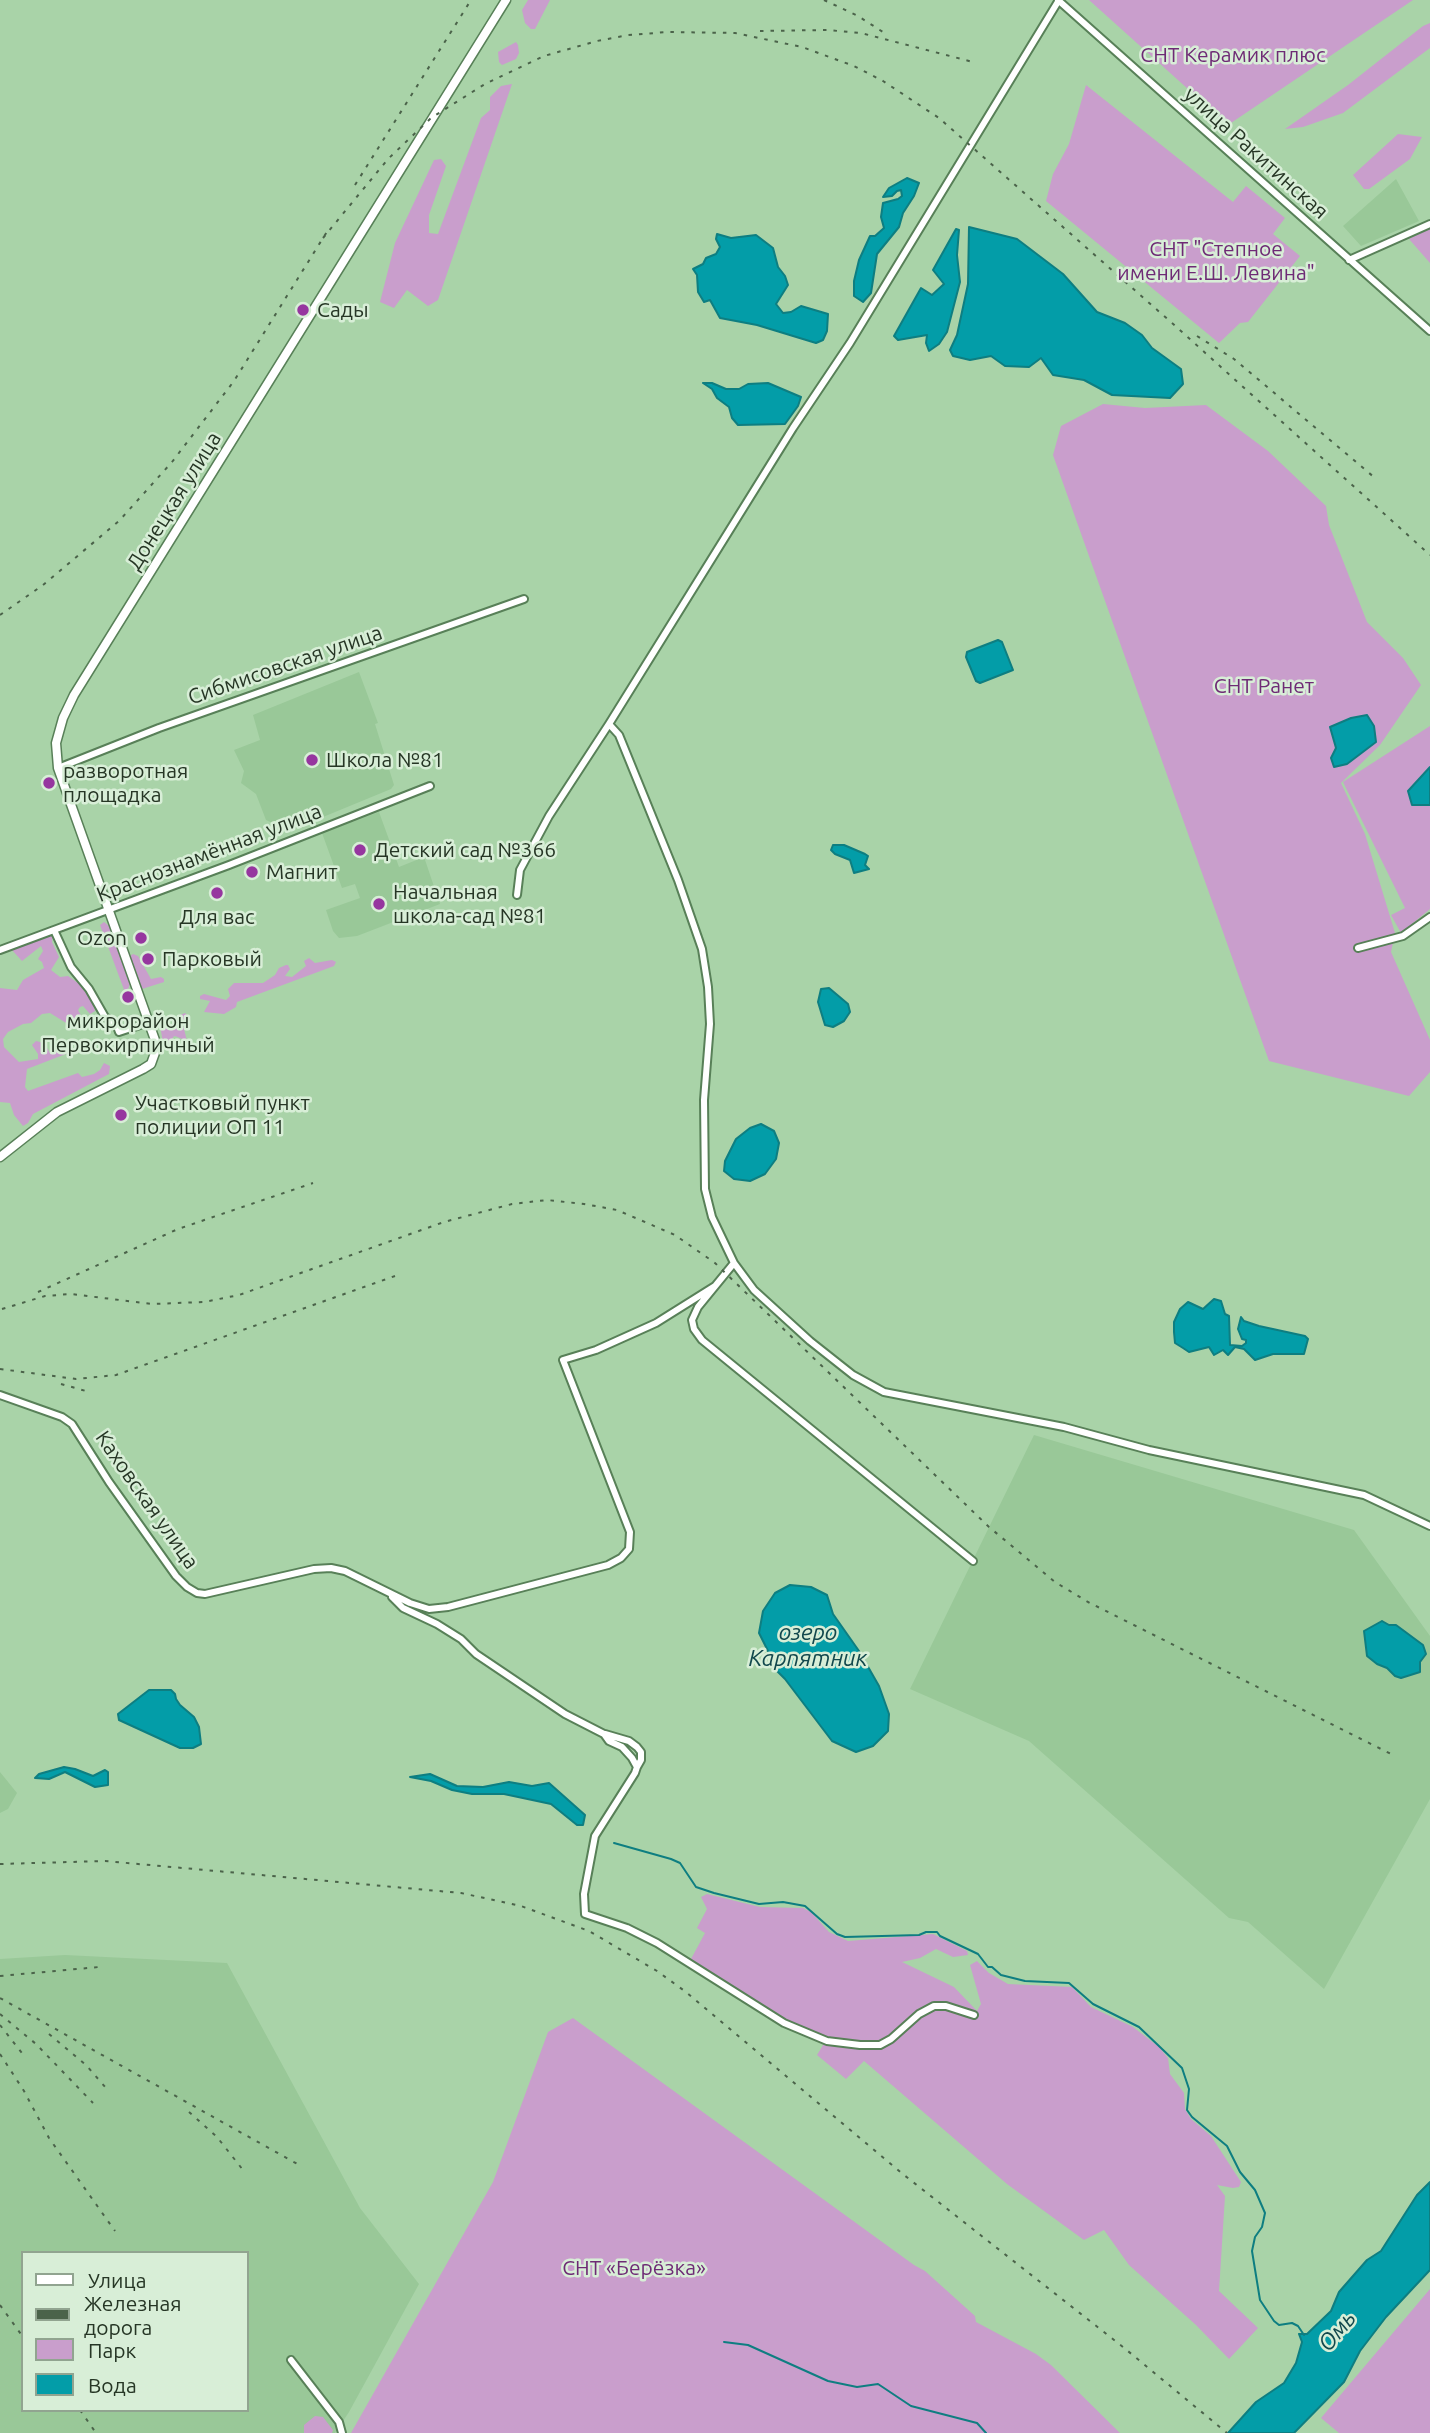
<!DOCTYPE html>
<html>
<head>
<meta charset="utf-8">
<style>
	body { margin:0 }
	#map { position:relative; width:1430px; height:2433px; overflow:hidden; background:#a9d3a8; font-family:Ubuntu,sans-serif }
	canvas { display:block }
	.legend { position:absolute; left:21px; top:2251px; width:228px; height:161px; box-sizing:border-box; background:#d8eed7; border:2px solid #91a490; margin:0; padding:9px 12px; list-style:none; font-size:21px; color:#263625 }
	.legend li { display:flex; align-items:center; gap:14px; height:35px }
	.legend b { width:35px; border:2px solid #91a490 }
</style>
</head>
<body>
<div id="map">
<canvas width="1430" height="2433"></canvas>
<ul class="legend">
<li><b style="height:9px;background:#fff"></b>Улица</li>
<li><b style="height:9px;background:#4b634a"></b>Железная дорога</li>
<li><b style="height:19px;background:#c99ecc"></b>Парк</li>
<li><b style="height:19px;background:#039da8"></b>Вода</li>
</ul>
</div>
<script>
const g = document.querySelector('canvas').getContext('2d');
g.lineJoin = 'round';
function fillPath(path, color) { g.fillStyle = color; g.fill(path, 'evenodd'); }
const toPath = rows => new Path2D(rows.map(r => 'M' + r).join(''));
function stroke(path, color, width, dash) { g.strokeStyle = color; g.lineWidth = width; g.lineCap = dash ? 'butt' : 'round'; g.setLineDash(dash || []); g.stroke(path); }
function drawText(font, color, halo, rows, align = 'center') {
  g.font = font + ' Ubuntu,sans-serif'; g.lineWidth = 5; g.setLineDash([]); g.textBaseline = 'middle'; g.strokeStyle = halo; g.fillStyle = color; for (const [text, x, y, turn = 0] of rows) {
    g.save(); g.translate(x, y); g.rotate((+turn || 0) * Math.PI / 180); g.textAlign = isNaN(turn) ? turn : align; if (halo) g.strokeText(text, 0, 0); g.fillText(text, 0, 0); g.restore();
  }
}
fillPath(toPath([
	[1396,179,1419,221,1361,246,1343,226],
	[359,672,378,723,375,724,394,785,391,789,289,831,266,820,256,794,241,783,244,771,234,750,260,740,253,715],
	[379,812,399,867,424,857,440,904,357,936,339,938,333,931,326,910,360,898,355,884,342,888,322,833],
	[1034,1435,1354,1530,1430,1636,1430,1799,1324,1989,1248,1922,1229,1918,1029,1741,910,1689],
	[0,1772,17,1793,8,1809,0,1813],
	[65,1955,227,1963,360,2208,419,2284,349,2412,335,2433,0,2433,0,1959],
	[23,2253,247,2253,247,2410,23,2410]
]), '#99c898');
fillPath(toPath([
	[528,0,550,0,535,29,531,29,525,23,522,10],
	[1089,0,1413,0,1228,125],
	[1430,23,1430,48,1343,113,1303,127,1285,129,1348,85,1423,26],
	[516,42,518,45,519,53,516,59,502,65,499,62,498,52],
	[512,84,438,300,428,306,407,290,394,308,380,302,395,243,434,160,441,159,446,166,429,215,429,233,438,234,481,118,490,110,490,97,501,86],
	[1086,85,1233,202,1246,186,1285,218,1273,234,1300,256,1248,322,1240,323,1219,343,1046,201,1053,174,1069,144],
	[1398,134,1422,137,1410,159,1369,189,1364,189,1353,175],
	[1430,228,1430,263,1409,239],
	[1103,404,1145,408,1206,405,1268,451,1326,506,1329,525,1367,622,1403,658,1421,685,1380,745,1341,783,1365,834,1395,933,1391,952,1430,1040,1430,1072,1409,1096,1269,1061,1053,455,1061,426],
	[1430,726,1430,909,1401,933,1391,915,1405,908,1343,782],
	[104,922,109,926,130,984,128,989,133,992,128,997,126,995,100,925],
	[53,934,52,942,59,957,51,970,60,977,68,976,78,983,92,1000,95,1011,90,1014,83,1006,80,1007,78,1010,84,1021,76,1029,50,1013,42,1014,31,1023,23,1024,8,1032,3,1039,4,1047,19,1062,38,1059,38,1054,32,1045,36,1041,44,1043,50,1053,63,1046,73,1048,71,1052,27,1069,25,1087,28,1091,78,1073,82,1077,94,1074,100,1070,104,1063,110,1066,109,1074,33,1114,28,1123,23,1126,14,1115,10,1103,0,1102,0,988,17,990,23,980,44,968,42,962,38,959,43,951,41,946,22,961,12,950],
	[133,954,138,956,151,979,161,977,164,979,164,982,142,989,130,956],
	[309,958,315,963,332,960,336,962,334,966,237,1002,236,1007,224,1014,204,1012,210,1001,200,999,200,996,204,994,226,1000,230,996,228,989,234,983,263,983,275,975,279,968,286,965,288,965,290,969,285,976,292,977,306,966,304,961],
	[185,1013,189,1017,183,1025,187,1041,175,1036,173,1037,171,1045,163,1043,161,1031,155,1020,163,1018,171,1027,178,1016],
	[707,1894,760,1907,803,1908,811,1912,829,1932,848,1941,933,1934,967,1951,968,1955,953,1957,936,1949,920,1958,902,1962,954,1987,977,2011,981,2004,970,1965,977,1961,989,1973,1008,1984,1072,1987,1091,2007,1133,2027,1159,2047,1168,2058,1170,2074,1184,2093,1185,2109,1191,2119,1211,2136,1241,2182,1239,2187,1233,2188,1217,2185,1225,2196,1219,2291,1258,2328,1229,2359,1196,2325,1129,2265,1104,2230,1084,2240,1007,2184,864,2061,846,2079,817,2055,828,2037,811,2032,779,2016,691,1959,705,1933,697,1928,707,1909,701,1897],
	[573,2018,914,2265,925,2271,975,2316,976,2322,1036,2354,1051,2365,1120,2433,351,2433,493,2182,548,2032],
	[1430,2289,1430,2433,1339,2433,1321,2418],
	[315,2416,323,2417,333,2430,332,2433,304,2433,304,2425]
]), '#c99ecc');
const water = toPath([
	[907,178,919,183,914,196,903,213,899,227,877,254,871,293,863,302,854,296,854,281,859,260,870,236,875,236,884,228,881,217,883,203,898,199,902,196,901,190,897,191,892,196,883,197,889,188,907,178],
	[969,227,1017,239,1063,274,1097,312,1125,323,1142,335,1152,348,1181,369,1183,384,1170,398,1112,395,1084,380,1053,375,1041,358,1029,367,1005,366,991,356,970,360,953,356,950,350,957,335,968,284,969,227],
	[956,229,959,230,957,255,960,282,947,332,939,344,929,351,926,343,927,335,898,340,894,336,921,288,932,295,944,284,933,270,956,229],
	[717,234,731,238,756,235,773,248,778,267,785,276,788,285,776,304,783,313,791,312,801,306,828,314,827,331,823,340,816,343,757,325,720,318,710,300,704,302,698,292,697,275,693,269,703,264,706,258,716,254,720,247,716,239,717,234],
	[703,383,712,383,726,389,739,389,748,384,768,383,801,397,798,406,785,424,738,425,732,418,729,407,717,398,712,389,703,383],
	[998,640,1002,642,1013,670,980,683,976,681,966,657,967,652,998,640],
	[1367,715,1374,726,1376,742,1347,764,1334,767,1331,758,1336,748,1330,727,1351,718,1367,715],
	[1430,767,1430,805,1412,805,1408,791,1430,767],
	[833,845,844,845,865,854,868,856,865,865,869,869,854,873,850,860,835,854,831,850,833,845],
	[829,988,848,1004,850,1012,844,1021,833,1027,825,1025,818,1002,821,989,829,988],
	[761,1124,774,1131,779,1143,776,1159,765,1174,750,1181,734,1179,724,1171,725,1161,736,1139,750,1128,761,1124],
	[1214,1299,1221,1301,1225,1314,1229,1316,1230,1345,1242,1346,1246,1343,1246,1340,1242,1339,1238,1329,1241,1317,1244,1321,1259,1326,1305,1336,1308,1339,1304,1354,1273,1354,1255,1360,1244,1349,1235,1347,1228,1355,1223,1350,1214,1355,1209,1347,1189,1352,1183,1348,1175,1343,1174,1332,1174,1322,1180,1309,1188,1302,1203,1309,1214,1299],
	[790,1585,811,1587,827,1595,833,1614,859,1651,879,1686,889,1714,888,1731,873,1746,856,1752,832,1741,785,1679,771,1665,768,1651,759,1633,763,1611,775,1593,790,1585],
	[1382,1621,1389,1625,1396,1625,1423,1645,1426,1654,1420,1662,1420,1672,1401,1678,1395,1676,1387,1668,1377,1664,1367,1656,1364,1631,1382,1621],
	[149,1690,171,1690,175,1694,176,1699,180,1705,194,1717,199,1727,201,1744,193,1748,180,1748,119,1720,118,1714,149,1690],
	[64,1767,75,1769,93,1776,105,1770,108,1772,108,1785,95,1787,65,1772,49,1779,35,1778,39,1774,64,1767],
	[430,1774,457,1786,483,1787,509,1782,532,1786,549,1783,585,1815,583,1825,577,1825,551,1804,504,1794,472,1794,452,1790,431,1781,410,1777,430,1774],
	[1430,2182,1430,2270,1386,2317,1360,2351,1344,2382,1294,2433,1228,2433,1256,2402,1284,2383,1296,2363,1302,2342,1299,2334,1307,2334,1331,2311,1339,2292,1367,2260,1381,2251,1417,2195,1430,2182]
]);
fillPath(water, '#039da8');
stroke(water, '#0e7e81', 2);
stroke(toPath([
	[614,1843,671,1859,680,1863,696,1887,714,1893,759,1904,783,1902,805,1906,837,1934,845,1937,919,1935,926,1932,937,1932,940,1936,978,1954,988,1967,992,1967,1001,1975,1025,1981,1069,1983,1093,2004,1139,2027,1182,2068,1189,2089,1187,2110,1192,2117,1227,2146,1240,2172,1255,2190,1265,2213,1262,2227,1255,2237,1252,2251,1260,2300,1274,2321,1279,2325,1292,2323,1298,2326,1304,2335],
	[724,2342,748,2345,828,2381,857,2387,878,2384,911,2406,977,2423,986,2433]
]), '#0e7e81', 2);
const minor = toPath([
	[1058,0,1430,331],
	[1349,260,1430,224],
	[609,724,619,735,678,880,702,949,708,987,710,1024,704,1100,705,1189,712,1217,734,1263,698,1307,692,1320,694,1329,702,1340,973,1561],
	[58,768,159,728,524,599],
	[517,895,520,870,549,816,609,724,793,428,850,343,1059,0],
	[54,930,71,967,89,989,105,1017,116,1024,119,1032,149,1022],
	[1358,948,1403,936,1430,917],
	[0,950,229,865,430,786],
	[734,1263,754,1290,810,1341,853,1375,884,1392,1064,1427,1149,1450,1364,1495,1430,1526],
	[0,1395,62,1417,72,1424,109,1482,176,1576,187,1587,197,1593,205,1594,314,1569,331,1568,345,1571,410,1603,429,1609,448,1607,608,1565,621,1558,629,1549,630,1532,563,1360,596,1350,656,1323,715,1286],
	[392,1597,403,1608,437,1624,461,1639,476,1654,565,1714,604,1734,609,1741,622,1747,632,1758,637,1767,635,1773,595,1836,584,1894,585,1914,627,1928,657,1943,784,2023,827,2041,860,2045,880,2045,891,2039,919,2014,934,2006,946,2006,974,2015],
	[605,1734,629,1741,637,1747,641,1752,641,1760,637,1767],
	[291,2360,339,2422,342,2433]
]);
const major = toPath([
	[0,1157,57,1112,143,1069,151,1064,156,1050,155,1040,58,768,56,743,63,718,74,695,506,0]
]);
stroke(minor, '#588058', 10);
stroke(major, '#588058', 11);
stroke(minor, '#fff', 6);
stroke(major, '#fff', 8);
stroke(toPath([
	[824,0,858,16,886,34],
	[760,31,827,30,861,33,973,62],
	[355,185,471,0],
	[323,238,388,159,431,118,485,84,544,56,597,41,628,35,668,32,735,33,802,47,854,66,883,81,939,118,1172,323,1430,555],
	[1197,336,1234,359,1375,478],
	[0,615,43,585,119,521,172,462,234,381,328,230],
	[38,1292,178,1229,313,1183],
	[2,1309,45,1296,71,1294,152,1304,204,1302,239,1295,444,1222,512,1204,547,1200,584,1204,617,1210,675,1235,715,1263,989,1527,1055,1582,1088,1602,1393,1755],
	[0,1369,76,1379,116,1375,395,1276],
	[61,1384,86,1391],
	[0,1864,105,1861,461,1893,521,1906,589,1931,657,1971,686,1992,904,2175,1123,2347,1227,2433],
	[0,1976,99,1967],
	[0,1998,301,2166],
	[0,2014,36,2044,93,2103],
	[0,2025,22,2053],
	[49,2034,86,2065,106,2088],
	[0,2054,24,2091,49,2138,115,2231],
	[189,2112,217,2137,243,2170],
	[0,2305,23,2337],
	[80,2410,96,2433]
]), '#4b634a', 2, [3.5, 7]);
for (const [x, y, r, color] of [
	[303,310,7,"#96369f"],
	[312,760,7,"#96369f"],
	[49,783,7,"#96369f"],
	[360,850,7,"#96369f"],
	[252,872,7,"#96369f"],
	[217,893,7,"#96369f"],
	[379,904,7,"#96369f"],
	[141,938,7,"#96369f"],
	[148,959,7,"#96369f"],
	[128,997,7,"#96369f"],
	[121,1115,7,"#96369f"]
]) { const dot = new Path2D(); dot.arc(x, y, r, 0, 2 * Math.PI); g.fillStyle = color; g.fill(dot); stroke(dot, '#d8eed7', 2.5); }
drawText('21px', '#6e2a75', '#d8eed7', [
	["СНТ Керамик плюс",1233,55],
	["СНТ \"Степное",1216,249],
	["имени Е.Ш. Левина\"",1216,273],
	["СНТ Ранет",1264,686],
	["СНТ «Берёзка»",634,2268]
]);
drawText('21px', '#263625', '#d8eed7', [
	["улица Ракитинская",1256,153,42],
	["Донецкая улица",174,501,-58],
	["Сибмисовская улица",285,665,-19],
	["Краснознамённая улица",209,853,-21],
	["Каховская улица",147,1500,55]
]);
drawText('21px', '#263625', '#d8eed7', [
	["Сады",317,310],
	["Школа №81",326,760],
	["разворотная",63,771],
	["площадка",63,795],
	["Детский сад №366",374,850],
	["Магнит",266,872],
	["Начальная",393,892],
	["школа-сад №81",393,916],
	["Для вас",217,917,"center"],
	["Ozon",127,938,"right"],
	["Парковый",162,959],
	["микрорайон",128,1021,"center"],
	["Первокирпичный",128,1045,"center"],
	["Участковый пункт",135,1103],
	["полиции ОП 11",135,1127]
], 'left');
drawText('italic 23px', '#12484d', '#d8eed7', [
	["озеро",808,1632],
	["Карпятник",808,1658],
	["Омь",1337,2331,-50]
]);
</script>
</body>
</html>
